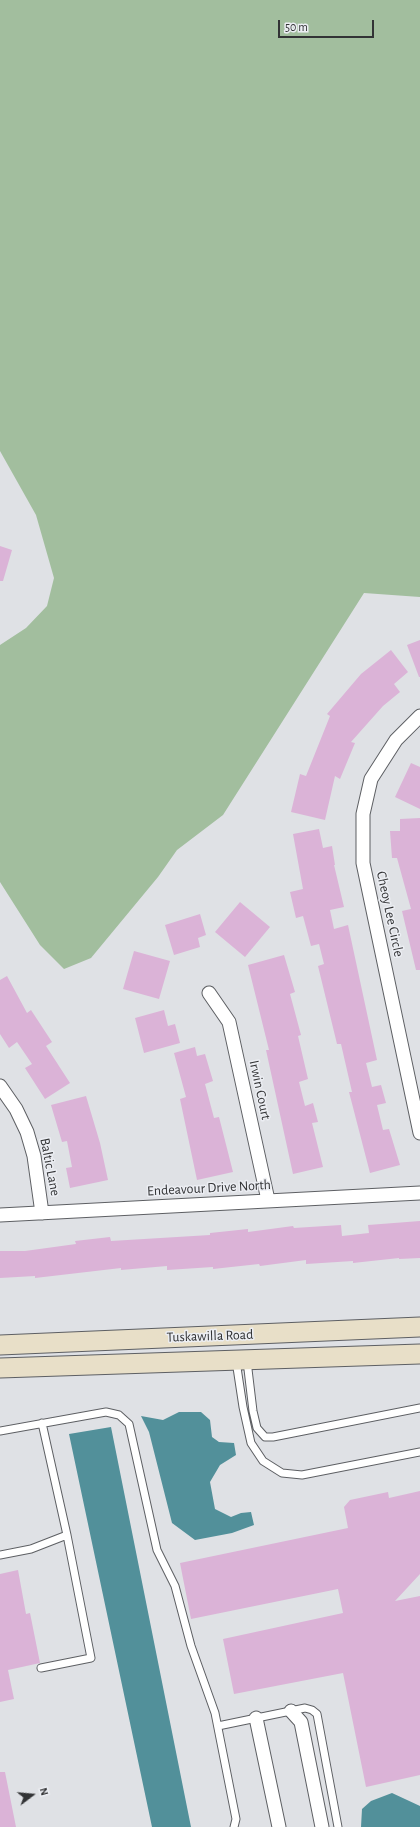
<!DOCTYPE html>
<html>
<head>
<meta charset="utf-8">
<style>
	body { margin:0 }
	#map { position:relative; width:420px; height:1827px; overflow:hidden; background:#dfe1e5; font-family:"Alegreya Sans",sans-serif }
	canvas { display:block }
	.north { position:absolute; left:12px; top:1775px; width:40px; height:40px; -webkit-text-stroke:3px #eceef3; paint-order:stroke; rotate:74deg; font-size:11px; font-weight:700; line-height:16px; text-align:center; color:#323335 }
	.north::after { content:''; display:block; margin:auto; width:14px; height:18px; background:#323335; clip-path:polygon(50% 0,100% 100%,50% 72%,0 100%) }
	.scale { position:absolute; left:278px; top:20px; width:96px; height:18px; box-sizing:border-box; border:2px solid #323335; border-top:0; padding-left:5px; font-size:12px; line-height:14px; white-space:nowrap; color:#323335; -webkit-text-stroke:3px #eceef3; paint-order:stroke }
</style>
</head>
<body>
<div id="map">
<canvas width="420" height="1827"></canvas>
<div class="north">N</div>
<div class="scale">50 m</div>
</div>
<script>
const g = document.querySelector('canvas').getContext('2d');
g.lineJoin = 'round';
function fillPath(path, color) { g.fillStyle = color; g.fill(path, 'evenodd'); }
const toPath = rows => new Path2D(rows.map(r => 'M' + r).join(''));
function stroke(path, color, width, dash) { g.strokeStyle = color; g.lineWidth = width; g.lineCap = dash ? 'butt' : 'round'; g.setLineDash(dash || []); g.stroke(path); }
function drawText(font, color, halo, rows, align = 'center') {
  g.font = font + ' "Alegreya Sans",sans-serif'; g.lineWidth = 3; g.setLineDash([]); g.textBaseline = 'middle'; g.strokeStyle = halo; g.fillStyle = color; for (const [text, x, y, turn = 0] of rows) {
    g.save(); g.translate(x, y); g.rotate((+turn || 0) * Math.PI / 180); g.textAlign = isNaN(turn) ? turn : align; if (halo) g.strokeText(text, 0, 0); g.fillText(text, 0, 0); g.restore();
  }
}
fillPath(toPath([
	[0,0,420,0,420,597,364,593,223,815,177,850,158,877,91,958,64,969,40,945,0,882,0,645,26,628,47,606,54,578,36,515,0,451]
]), '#a2be9e');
fillPath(toPath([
	[179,1412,201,1412,210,1420,212,1437,219,1442,234,1443,236,1455,220,1465,210,1482,215,1509,231,1517,241,1513,251,1512,254,1525,232,1533,195,1540,172,1523,149,1432,141,1416,163,1420],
	[111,1427,191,1827,152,1827,69,1434],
	[392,1793,420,1806,420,1827,361,1827,362,1809,371,1801]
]), '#52909a');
fillPath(toPath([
	[0,546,12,550,3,581,0,581],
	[420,640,420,677,419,677,407,645],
	[391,650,408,672,394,684,400,692,383,706,351,742,355,743,340,779,335,776,325,820,291,812,300,774,306,776,330,716,327,714,361,674],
	[411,763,420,767,420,809,395,797],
	[420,818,420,970,416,970,402,911,411,909,397,858,392,858,390,831,400,831,400,819],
	[319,829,323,848,332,846,335,865,334,865,344,907,330,910,334,929,348,925,377,1060,366,1063,372,1087,381,1085,386,1103,377,1105,383,1130,389,1129,400,1165,370,1173,349,1092,352,1092,341,1044,337,1044,318,966,324,964,319,944,311,946,303,916,296,918,290,892,303,889,293,834],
	[240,902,270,927,245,957,215,932],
	[200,914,206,935,198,938,200,947,174,955,165,925],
	[134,951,170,961,159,999,123,989],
	[284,955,295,992,290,994,301,1035,298,1036,308,1079,299,1082,305,1106,313,1103,318,1122,312,1123,323,1167,293,1174,266,1050,269,1050,248,965],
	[7,976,27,1013,31,1010,52,1042,46,1046,70,1083,45,1099,25,1068,32,1064,17,1042,9,1048,0,1034,0,980],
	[164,1010,168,1026,175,1024,180,1043,144,1053,135,1018],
	[195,1047,197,1056,205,1054,213,1081,205,1084,214,1118,219,1117,233,1172,197,1180,180,1099,186,1097,174,1053],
	[86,1096,100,1143,108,1180,70,1188,66,1168,72,1167,67,1141,62,1142,51,1105],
	[420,1221,420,1258,399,1259,399,1258,353,1263,353,1261,306,1264,306,1260,260,1266,259,1264,213,1269,213,1267,167,1270,167,1266,121,1270,121,1268,35,1278,35,1276,0,1278,0,1251,25,1251,76,1244,75,1241,110,1237,111,1241,210,1235,210,1233,248,1229,248,1232,293,1226,294,1228,341,1225,342,1236,369,1233,368,1225],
	[420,1491,420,1574,395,1601,420,1596,420,1775,366,1787,343,1673,234,1694,223,1639,343,1613,338,1589,191,1619,180,1563,348,1528,344,1507,350,1500,388,1492,389,1498],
	[18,1570,26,1614,30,1613,40,1663,8,1670,14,1699,0,1702,0,1574],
	[0,1772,5,1772,16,1827,0,1827]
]), '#dbb3d7');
const service = toPath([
	[236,1361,243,1407,251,1443,263,1461,282,1473,302,1475,420,1452],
	[247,1361,253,1411,257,1428,265,1437,273,1437,420,1408],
	[0,1431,106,1412,119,1415,129,1424,157,1550,175,1586,191,1646,215,1713,236,1819,234,1827],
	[0,1555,31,1549,67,1535],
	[41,1668,91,1658,67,1535,42,1423],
	[218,1726,305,1708,312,1710,317,1714,338,1827]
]);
const minor = toPath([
	[420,716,396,740,371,779,363,814,363,863,420,1133],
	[209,993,229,1022,268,1200],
	[0,1086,16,1109,27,1132,34,1156,42,1213],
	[0,1215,420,1193],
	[291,1711,301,1722,322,1827],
	[256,1718,279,1827]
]);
const secondary = toPath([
	[0,1345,420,1327],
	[0,1368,420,1354]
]);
stroke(service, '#5d5f63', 9);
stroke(minor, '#5d5f63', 15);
stroke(secondary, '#5d5f63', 21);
stroke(service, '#fff', 7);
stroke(minor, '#fff', 13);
stroke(secondary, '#e8dfc8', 19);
drawText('14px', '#323335', '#eceef3', [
	["Cheoy Lee Circle",390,914,78],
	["Irwin Court",260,1090,78],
	["Baltic Lane",50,1167,79],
	["Endeavour Drive North",209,1188,-3],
	["Tuskawilla Road",210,1336,-2]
]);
</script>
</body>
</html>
